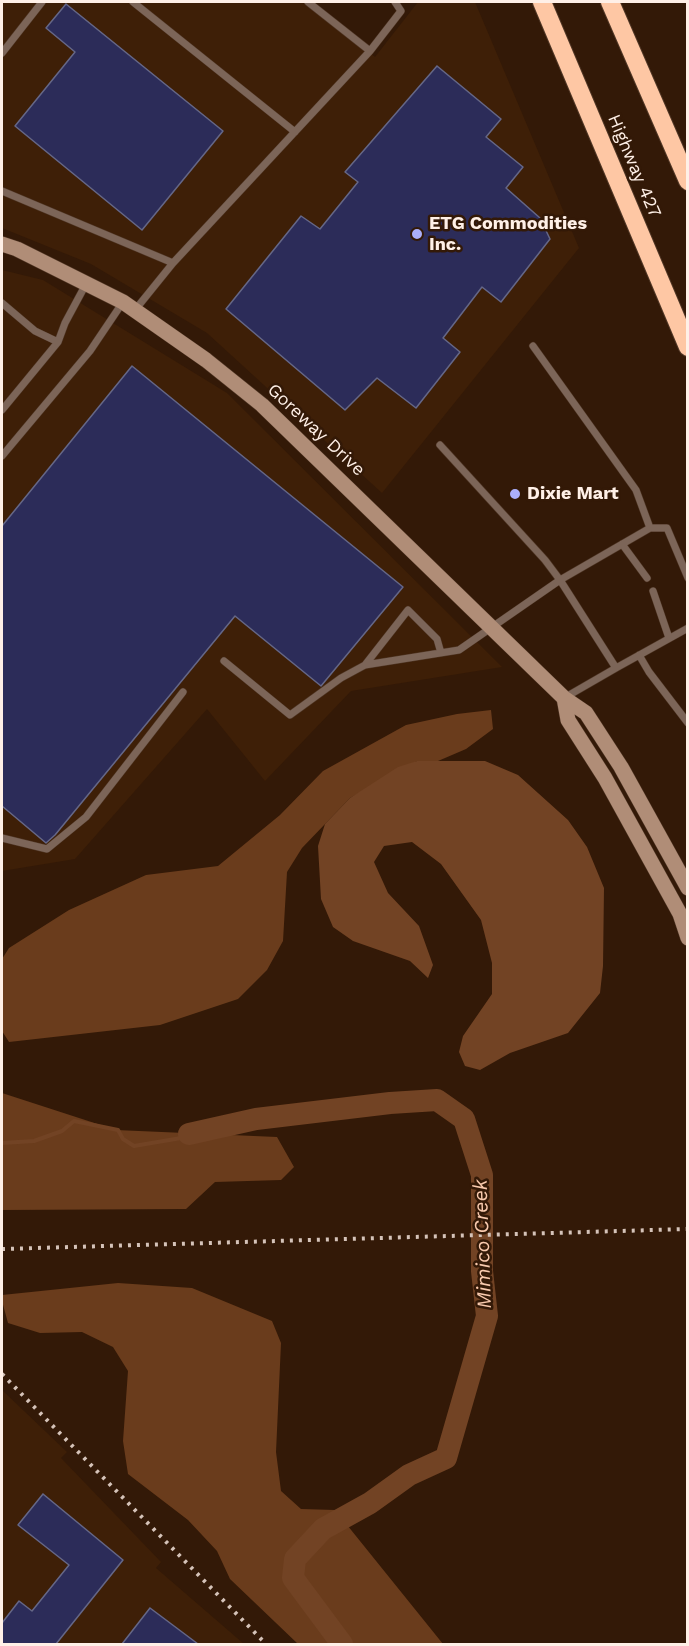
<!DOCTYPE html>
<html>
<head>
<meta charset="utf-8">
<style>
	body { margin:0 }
	#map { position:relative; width:689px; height:1646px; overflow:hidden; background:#331907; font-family:"Work Sans",sans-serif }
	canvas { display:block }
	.frame { position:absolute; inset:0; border:3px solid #fff0e7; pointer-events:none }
</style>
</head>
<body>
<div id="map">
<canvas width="689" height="1646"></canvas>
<div class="frame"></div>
</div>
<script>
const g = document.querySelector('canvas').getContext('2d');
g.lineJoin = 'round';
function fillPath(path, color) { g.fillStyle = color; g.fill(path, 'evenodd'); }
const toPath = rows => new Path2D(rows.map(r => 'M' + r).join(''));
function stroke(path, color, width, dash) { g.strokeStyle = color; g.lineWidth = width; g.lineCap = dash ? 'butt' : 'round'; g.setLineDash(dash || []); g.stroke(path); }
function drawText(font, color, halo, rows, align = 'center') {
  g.font = font + ' "Work Sans",sans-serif'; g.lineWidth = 5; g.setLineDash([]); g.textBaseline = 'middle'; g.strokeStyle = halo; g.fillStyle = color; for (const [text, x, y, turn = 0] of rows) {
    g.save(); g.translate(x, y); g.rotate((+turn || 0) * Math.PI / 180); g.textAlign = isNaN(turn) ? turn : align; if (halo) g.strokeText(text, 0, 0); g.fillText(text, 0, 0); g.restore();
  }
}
fillPath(toPath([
	[2,2,303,2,375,57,418,2,475,2,579,248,382,493,207,333,91,264,2,228],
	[2,270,43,280,227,393,502,667,351,691,265,781,207,709,75,859,2,871],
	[2,1390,67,1452,61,1458,161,1562,156,1568,244,1644,2,1644]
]), '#3e1f07');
fillPath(toPath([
	[491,710,493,729,466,749,438,761,417,761,350,798,302,848,287,872,283,941,267,970,238,999,160,1025,9,1042,2,1031,2,959,9,948,69,910,146,875,218,866,280,815,323,771,406,725,457,714],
	[2,1093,116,1130,277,1137,294,1167,281,1180,215,1182,186,1209,2,1210],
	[118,1283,192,1288,272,1321,281,1343,276,1452,281,1491,301,1509,335,1510,443,1644,298,1644,230,1579,217,1551,188,1520,128,1474,123,1441,128,1371,113,1347,82,1332,40,1333,8,1323,2,1301,2,1295]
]), '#6a3c1c');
fillPath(toPath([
	[417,761,485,761,518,775,568,820,587,847,604,888,603,966,600,993,568,1033,510,1053,480,1070,465,1066,459,1052,463,1036,492,994,492,963,481,920,441,864,412,842,384,846,374,862,388,893,419,926,433,965,428,978,410,961,353,941,333,927,321,899,318,846,325,824,350,798,398,767]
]), '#724324');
stroke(toPath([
	[2,1143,34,1141,62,1131,74,1121,118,1130,123,1139,134,1146,181,1138,189,1134]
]), '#724324', 4);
stroke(toPath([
	[189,1134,256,1119,390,1103,437,1100,464,1119,482,1175,482,1271,487,1316,446,1458,409,1475,370,1503,323,1529,295,1559,293,1578,342,1644]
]), '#724324', 22);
const building = toPath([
	[66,4,223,131,142,230,15,126,75,52,46,28,66,4],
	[437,66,501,119,486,137,523,167,506,188,540,218,550,239,501,302,482,287,443,338,460,352,416,408,377,378,345,410,226,309,301,216,320,229,358,182,345,172,437,66],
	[132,366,403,587,321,686,235,616,55,835,46,843,2,806,2,526,132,366],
	[43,1494,123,1560,56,1644,2,1644,2,1623,19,1601,32,1611,69,1565,18,1525,43,1494],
	[150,1608,198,1644,122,1644,150,1608]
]);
fillPath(building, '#2c2c59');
stroke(building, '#656787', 1.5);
const service = toPath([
	[133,2,295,132],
	[370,51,401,11,395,2],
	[2,53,42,2],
	[2,191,173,263,135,310],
	[173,263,370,51,308,2],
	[2,303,35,331,58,342],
	[533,346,636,490,650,528],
	[2,410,58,342,65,323,86,284],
	[440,445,545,560,560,580,650,528,667,528,688,578],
	[2,456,90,351,123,302],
	[622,544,647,578],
	[653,591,669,638],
	[639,655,649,672,688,723],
	[224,661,290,715,341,678,365,665,459,650,560,580,616,668,564,698],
	[365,665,408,610,437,639,441,653],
	[616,668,688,628],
	[2,838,47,849,86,817,183,692]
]);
const secondary = toPath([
	[2,244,17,249,123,302,206,360,262,405,564,698,586,713,621,767,688,888],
	[564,698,568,720,605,778,680,914,688,938]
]);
const motorway = toPath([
	[542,2,688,347],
	[610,2,688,181]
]);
stroke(service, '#503726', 8);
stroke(secondary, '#503726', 16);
stroke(motorway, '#503726', 20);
stroke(service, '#7c6558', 7);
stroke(secondary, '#b08d77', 15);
stroke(motorway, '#fec7a4', 18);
stroke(toPath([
	[2,1249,688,1229],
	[2,1374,266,1644]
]), '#d5c3b9', 4, [3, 6]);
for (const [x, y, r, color] of [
	[417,234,6,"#abaffb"],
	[515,494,6,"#abaffb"]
]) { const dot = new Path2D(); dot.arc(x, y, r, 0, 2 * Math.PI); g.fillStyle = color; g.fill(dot); stroke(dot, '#331907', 2); }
drawText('18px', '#fff0e7', '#331907', [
	["Highway 427",634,166,67],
	["Goreway Drive",316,430,43]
]);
drawText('bold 18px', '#fff0e7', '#331907', [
	["ETG Commodities",429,224],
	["Inc.",429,245],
	["Dixie Mart",527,494]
], 'left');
drawText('italic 20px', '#f9caae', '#331907', [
	["Mimico Creek",483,1244,-92]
]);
</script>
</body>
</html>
